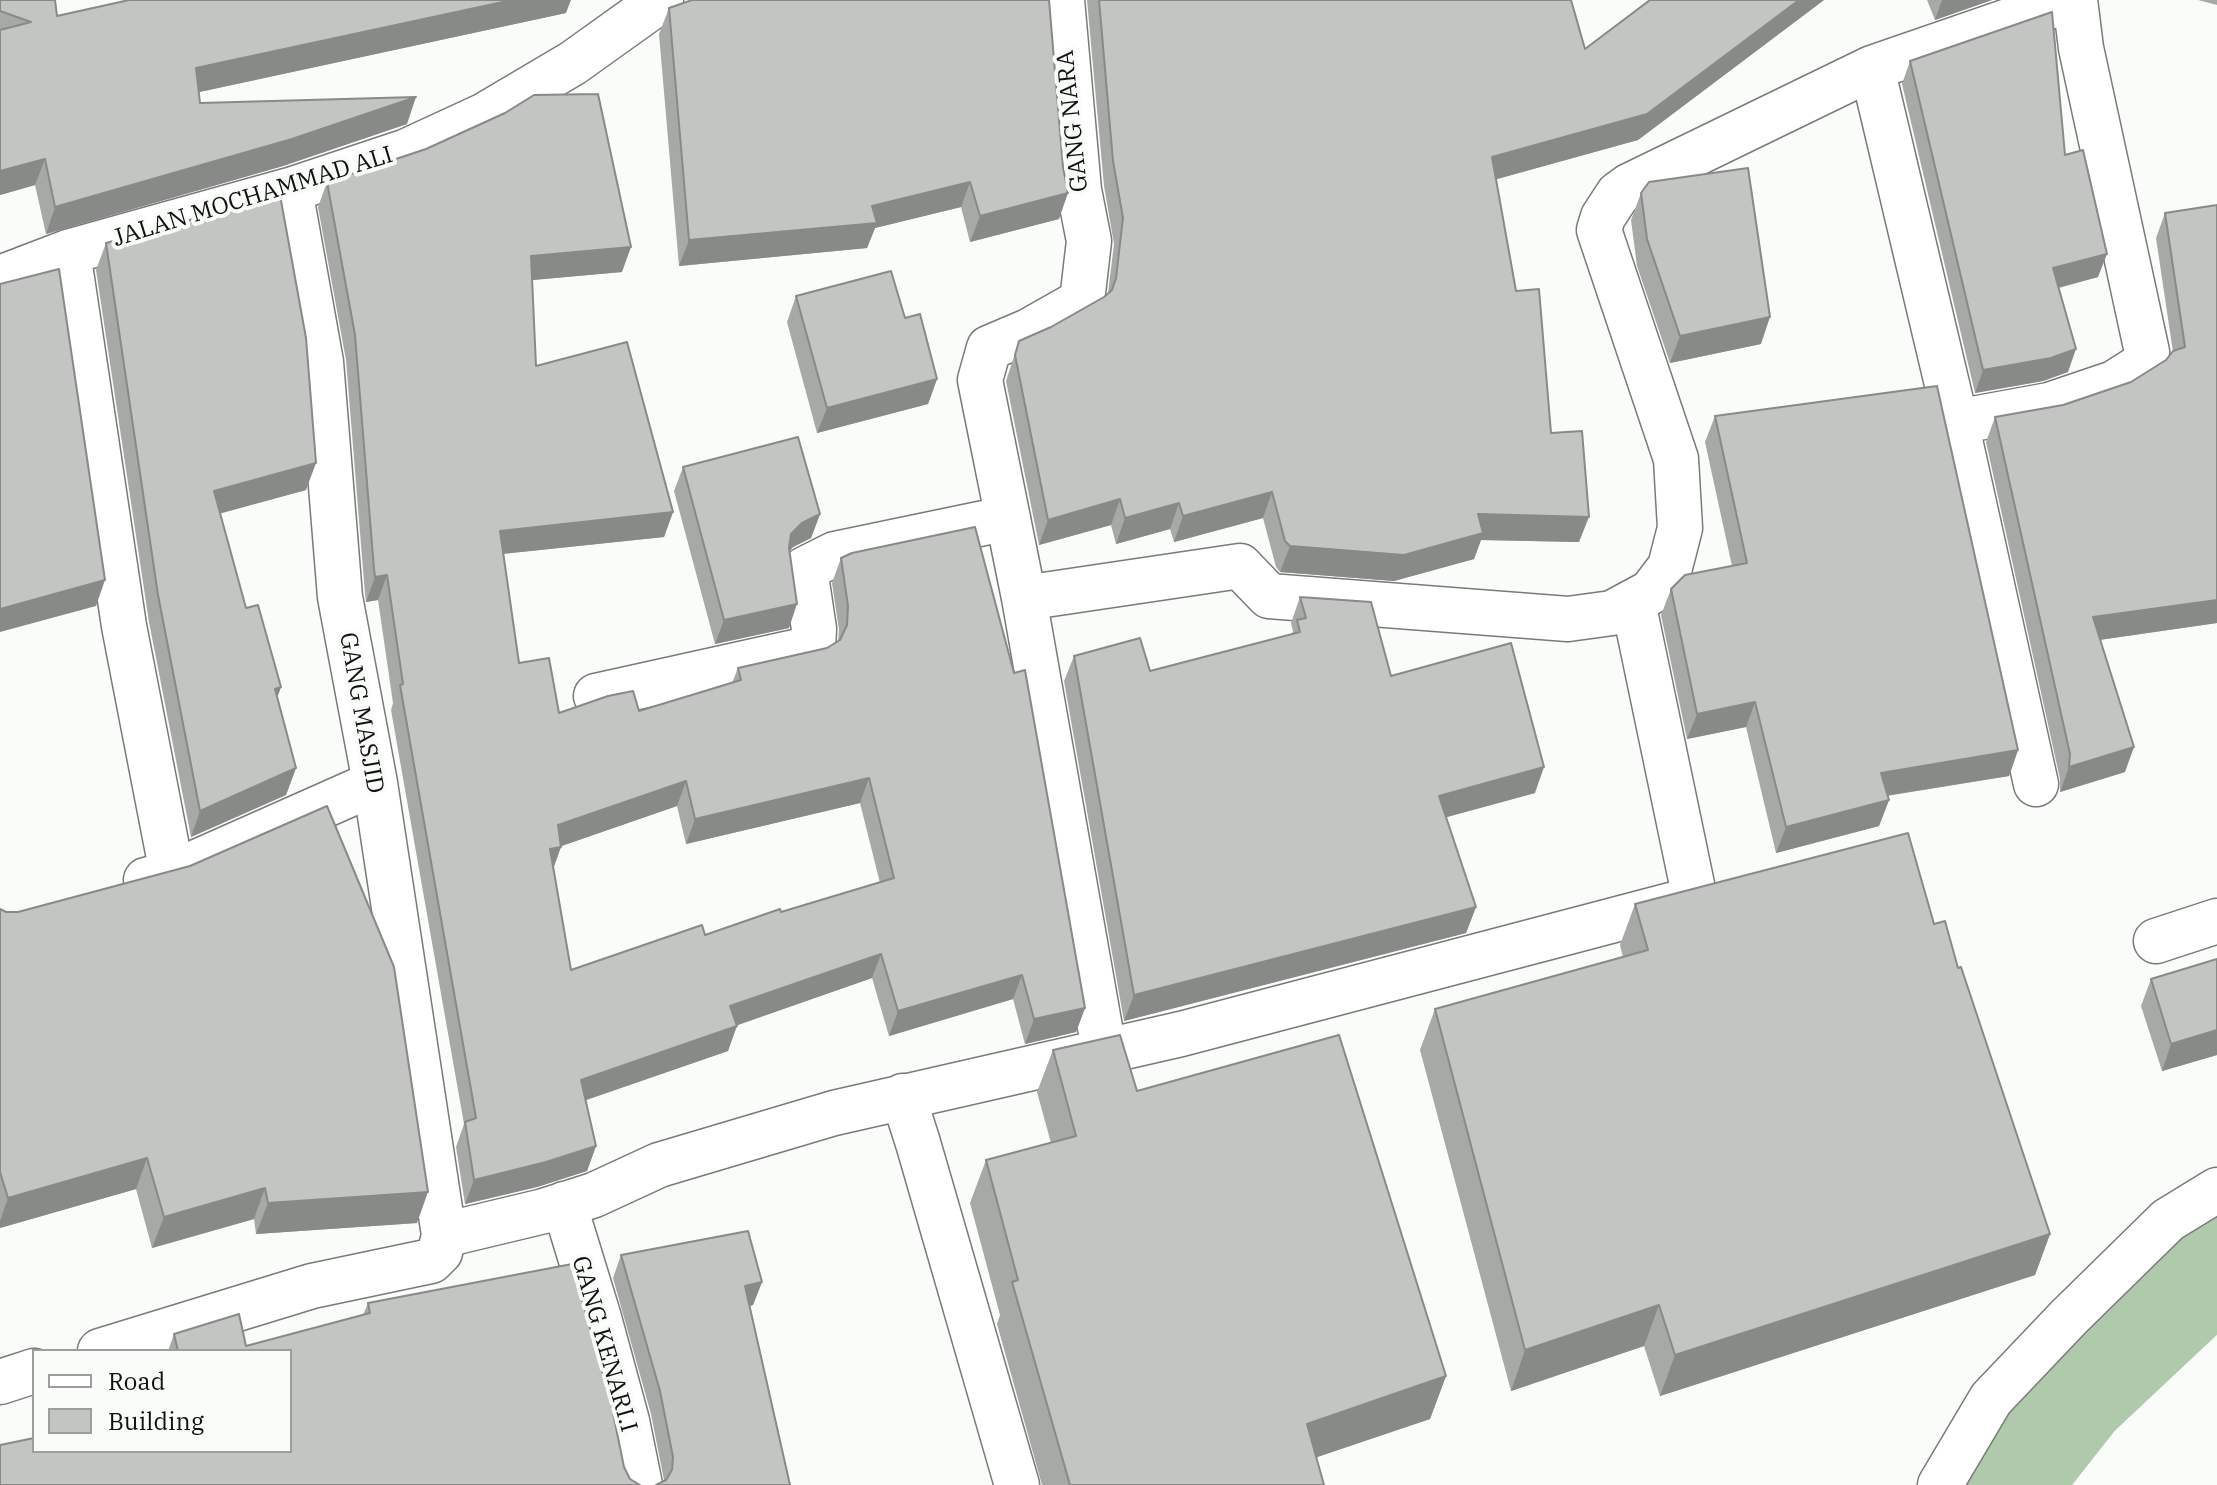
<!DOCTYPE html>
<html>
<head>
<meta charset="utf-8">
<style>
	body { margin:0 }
	#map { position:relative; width:2217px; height:1485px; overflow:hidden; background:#f9fcf9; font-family:"IBM Plex Serif",serif }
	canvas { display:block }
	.legend { position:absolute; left:32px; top:1349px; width:260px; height:104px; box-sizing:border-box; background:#f9fcf9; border:2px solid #9c9e9c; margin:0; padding:10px 14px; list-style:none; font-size:24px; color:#101110 }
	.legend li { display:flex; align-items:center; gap:16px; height:40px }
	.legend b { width:40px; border:2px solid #9c9e9c }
</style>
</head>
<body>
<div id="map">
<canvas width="2217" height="1485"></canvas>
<ul class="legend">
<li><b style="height:10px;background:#fff"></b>Road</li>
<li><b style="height:22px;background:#c2c5c1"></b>Building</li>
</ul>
</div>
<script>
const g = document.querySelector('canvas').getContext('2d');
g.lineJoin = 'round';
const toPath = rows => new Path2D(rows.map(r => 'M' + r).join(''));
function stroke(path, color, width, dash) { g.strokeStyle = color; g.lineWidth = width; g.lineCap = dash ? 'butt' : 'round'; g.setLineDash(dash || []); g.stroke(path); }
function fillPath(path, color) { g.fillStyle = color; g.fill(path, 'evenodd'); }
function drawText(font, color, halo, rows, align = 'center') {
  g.font = font + ' "IBM Plex Serif",serif'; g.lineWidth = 8; g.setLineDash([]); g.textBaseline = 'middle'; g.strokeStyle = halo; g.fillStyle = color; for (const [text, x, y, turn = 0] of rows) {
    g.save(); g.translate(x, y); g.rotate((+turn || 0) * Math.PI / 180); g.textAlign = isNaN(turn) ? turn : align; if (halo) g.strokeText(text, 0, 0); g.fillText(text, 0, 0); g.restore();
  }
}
stroke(toPath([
	[1997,1485,2071,1391,2189,1280,2217,1261]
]), '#afcaab', 118);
const minor = toPath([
	[290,190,321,362,340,597,375,783,444,1235],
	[68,252,124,626,172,873],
	[0,278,68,252,290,190,407,151,485,115,573,63,661,0],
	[1956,422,2049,405,2114,383,2144,364,2147,352,2081,48,2075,0],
	[1024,598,980,380,989,348,1029,331,1082,301,1089,241,1079,190,1062,0],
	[1633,602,1695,899],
	[596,696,813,648,814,629,805,569,835,554,1008,518],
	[2036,784,1956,422,1872,68,2069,0],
	[146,880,172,873,375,783],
	[2156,941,2217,921],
	[1104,1050,1024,598,1240,566,1269,596,1568,619,1612,613,1651,592,1670,567,1680,528,1676,459,1599,230,1603,217,1618,194,1629,186,1872,68],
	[903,1096,918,1143,1017,1485],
	[564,1204,599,1318,627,1421,640,1485],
	[100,1351,312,1286,431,1261,440,1252,444,1235,544,1211,594,1195,659,1165,834,1113,1181,1034,1690,900],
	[0,1382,34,1371],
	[1940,1485,1991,1399,2069,1317,2168,1220,2217,1190]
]);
stroke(minor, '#787b78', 47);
stroke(minor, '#fff', 44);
fillPath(toPath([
	[0,0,57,16,566,13,198,92,200,103,407,124,283,166,46,234,35,185,0,195],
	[1087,0,1571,0,1585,49,1650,0,1824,0,1638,140,1496,179,1516,291,1551,433,1579,542,1481,540,1474,559,1394,581,1280,572,1276,567,1263,518,1174,542,1170,529,1116,544,1111,525,1039,545,1006,381,1019,341,1051,327,1104,297,1108,293,1114,244,1104,186],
	[1927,0,1992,0,1935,20],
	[2198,0,2217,0,2217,5],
	[669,8,1059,219,970,242,961,207,875,228,867,248,679,266,659,34],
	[1910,61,2065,155,2098,277,2059,288,2068,372,2043,381,1975,393,1902,84],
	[327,182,622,272,532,280,536,366,673,512,664,537,503,554,519,663,559,713,639,711,732,683,738,668,827,648,838,641,839,630,832,583,841,558,1085,1008,1076,1032,1025,1044,1013,999,889,1036,872,978,736,1025,728,1051,585,1100,596,1146,587,1171,537,1187,465,1204,456,1147,464,1124,391,710,393,703,378,600,366,602,365,594,346,360,318,207],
	[860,803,880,883,705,935,571,970,553,869,561,846,677,806,686,844],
	[1641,193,1761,344,1670,363,1637,266,1631,220],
	[2217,205,2217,623,2100,640,2125,772,2060,792,2060,779,1986,442,1995,417,2063,405,2131,382,2166,360,2173,352,2156,238,2165,213],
	[106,243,306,490,220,513,246,608,281,687,277,698,296,768,286,795,191,837,149,622,96,270],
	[796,296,905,318,937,379,928,404,817,433,787,322],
	[1715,416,2018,750,2009,776,1887,796,1889,800,1879,826,1776,853,1746,727,1687,739,1661,615,1671,589,1732,566,1705,442],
	[683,467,820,514,811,538,793,547,790,551,789,628,715,644,674,491],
	[1300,597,1391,676,1535,793,1446,817,1476,907,1466,933,1124,1021,1064,681,1074,656,1150,671,1292,634,1293,631,1291,623],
	[1635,904,1934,924,1958,968,2050,1234,2035,1275,1660,1396,1644,1346,1511,1391,1420,1050,1435,1009,1623,957,1620,945],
	[0,909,417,1223,256,1234,254,1219,152,1248,136,1189,0,1228],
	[2217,959,2217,1055,2162,1071,2141,1006,2151,979],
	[1053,1050,1137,1091,1446,1376,1430,1419,1316,1457,1324,1485,1042,1485,997,1324,1000,1315,970,1203,986,1160,1051,1143,1037,1092],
	[621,1255,762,1282,753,1305,750,1306,790,1485,664,1480,651,1414,613,1278],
	[368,1303,611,1403,290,1451,290,1351,168,1351,174,1334,246,1346,363,1315]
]), '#a7a9a6');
fillPath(toPath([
	[512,0,571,0,566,13,186,95,196,68],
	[1799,0,1824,0,1638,140,1483,183,1492,157],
	[1942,0,1992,0,1935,20],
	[416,97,407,124,283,166,46,234,55,207],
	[45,159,35,185,0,195,0,171],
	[970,182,961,207,875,228,867,248,679,266,689,240,872,206],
	[1068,193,1059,219,970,242,980,216],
	[631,247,622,272,522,281,531,256],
	[2107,254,2098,277,2045,291,2053,268],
	[1770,317,1761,344,1670,363,1680,336],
	[2076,349,2068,372,2043,381,1975,393,1983,370],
	[937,379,928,404,817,433,827,408],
	[316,463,306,490,204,518,214,491],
	[1272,492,1263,518,1174,542,1183,516],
	[1120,499,1111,525,1039,545,1048,520],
	[1179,503,1170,529,1116,544,1125,518],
	[673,512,664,537,491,555,500,531],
	[820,514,811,538,793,547,783,558,791,534,802,523],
	[1478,514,1589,517,1579,542,1481,540,1474,559,1394,581,1280,572,1290,546],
	[387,575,378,600,366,602,375,577],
	[105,580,96,606,0,632,0,609],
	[2217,600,2217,623,2084,642,2093,617],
	[797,604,789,628,715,644,724,620],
	[281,687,271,714,275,689],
	[1755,702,1746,727,1687,739,1697,714],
	[2134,747,2125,772,2060,792,2069,767],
	[2018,750,2009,776,1871,798,1881,773],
	[1544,767,1535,793,1429,822,1439,796],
	[296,768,286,795,191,837,200,811],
	[869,778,860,803,686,844,695,819],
	[686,781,677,806,553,849,561,847,552,872,541,874,558,825],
	[1889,800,1879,826,1776,853,1786,827],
	[1476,907,1466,933,1124,1021,1134,995],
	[881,954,872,978,721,1031,730,1006],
	[1022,975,1013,999,889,1036,898,1011],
	[1085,1008,1076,1032,1025,1044,1034,1019],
	[737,1026,728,1051,572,1105,581,1080],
	[2217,1030,2217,1055,2162,1071,2171,1044],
	[596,1146,587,1171,537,1187,465,1204,474,1180],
	[147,1158,136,1189,0,1228,0,1221,8,1198],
	[265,1188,254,1219,152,1248,164,1217],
	[428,1192,417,1223,256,1234,268,1203],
	[2050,1234,2035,1275,1660,1396,1675,1355],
	[762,1282,753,1305,737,1309,745,1286],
	[1659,1305,1644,1346,1511,1391,1525,1350],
	[1446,1376,1430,1419,1291,1466,1307,1424]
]), '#888a87');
const building = toPath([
	[0,0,55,0,57,16,129,0,512,0,196,68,200,103,416,97,292,139,55,207,45,159,0,171,0,30,31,22,0,11,0,0],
	[692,0,1049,0,1063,167,1068,193,980,216,970,182,872,206,877,223,689,240,669,8,692,0],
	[1099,0,1571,0,1585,49,1650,0,1799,0,1647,114,1492,157,1516,291,1539,289,1551,433,1582,431,1589,517,1478,514,1483,533,1404,555,1290,546,1285,541,1272,492,1183,516,1179,503,1125,518,1120,499,1048,520,1015,355,1019,341,1051,327,1104,297,1112,290,1116,278,1123,218,1113,161,1099,0],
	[2052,12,2065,155,2083,150,2107,254,2053,268,2076,349,2051,358,1983,370,1910,61,2052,12],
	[598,94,631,247,531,256,536,366,627,342,673,512,500,531,519,663,549,658,559,713,608,696,633,691,639,711,741,680,738,668,827,648,840,640,847,625,848,606,841,558,852,553,975,527,1014,673,1025,670,1085,1008,1034,1019,1022,975,898,1011,881,954,730,1006,737,1026,581,1080,596,1146,546,1162,474,1180,465,1122,476,1118,400,685,403,684,387,575,375,577,374,569,355,335,327,182,426,149,505,113,534,95,598,94],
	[869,778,894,878,781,912,780,909,705,935,702,925,571,970,550,849,561,847,558,825,686,781,695,819,869,778],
	[1748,168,1770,317,1680,336,1647,239,1641,193,1649,182,1748,168],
	[280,195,306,338,316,463,214,491,246,608,258,605,281,687,275,689,296,768,200,811,158,595,106,243,280,195],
	[2217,205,2217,600,2093,617,2134,747,2069,767,2070,754,1995,417,2063,405,2131,382,2166,360,2173,351,2185,347,2165,213,2217,205],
	[59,269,105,580,0,609,0,284,59,269],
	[891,271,905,318,920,314,937,379,827,408,796,296,891,271],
	[1937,386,2018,750,1881,773,1889,800,1786,827,1755,702,1697,714,1671,589,1685,575,1747,563,1715,416,1937,386],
	[798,437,820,514,802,523,791,534,789,548,797,604,724,620,683,467,798,437],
	[1300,597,1371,602,1391,676,1511,643,1544,767,1439,796,1476,907,1134,995,1074,656,1140,638,1150,671,1300,632,1297,620,1306,618,1300,597],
	[327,806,394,967,428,1192,268,1203,265,1188,164,1217,147,1158,8,1198,0,1172,0,909,6,912,18,912,190,866,327,806],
	[1908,833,1934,924,1945,921,1958,968,1961,967,2050,1234,1675,1355,1659,1305,1525,1350,1435,1009,1648,950,1635,904,1908,833],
	[2217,959,2217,1030,2171,1044,2151,979,2217,959],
	[1120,1035,1137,1091,1339,1035,1446,1376,1307,1424,1324,1485,1070,1485,1012,1282,1018,1280,986,1160,1076,1136,1053,1050,1120,1035],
	[748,1231,762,1282,745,1286,790,1485,656,1485,666,1480,672,1470,673,1457,660,1391,621,1255,748,1231],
	[572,1264,611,1403,624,1467,630,1479,640,1485,0,1485,0,1445,34,1438,34,1451,290,1451,290,1351,178,1351,174,1334,239,1314,246,1346,370,1313,368,1303,572,1264]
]);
fillPath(building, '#c2c5c1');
stroke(building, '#888a87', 2);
drawText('24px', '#101110', '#f9fcf9', [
	["GANG NARA",1073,121,-96],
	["JALAN MOCHAMMAD ALI",253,197,-17],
	["GANG MASJID",361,713,80],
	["GANG KENARI.I",604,1344,74]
]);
</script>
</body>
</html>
